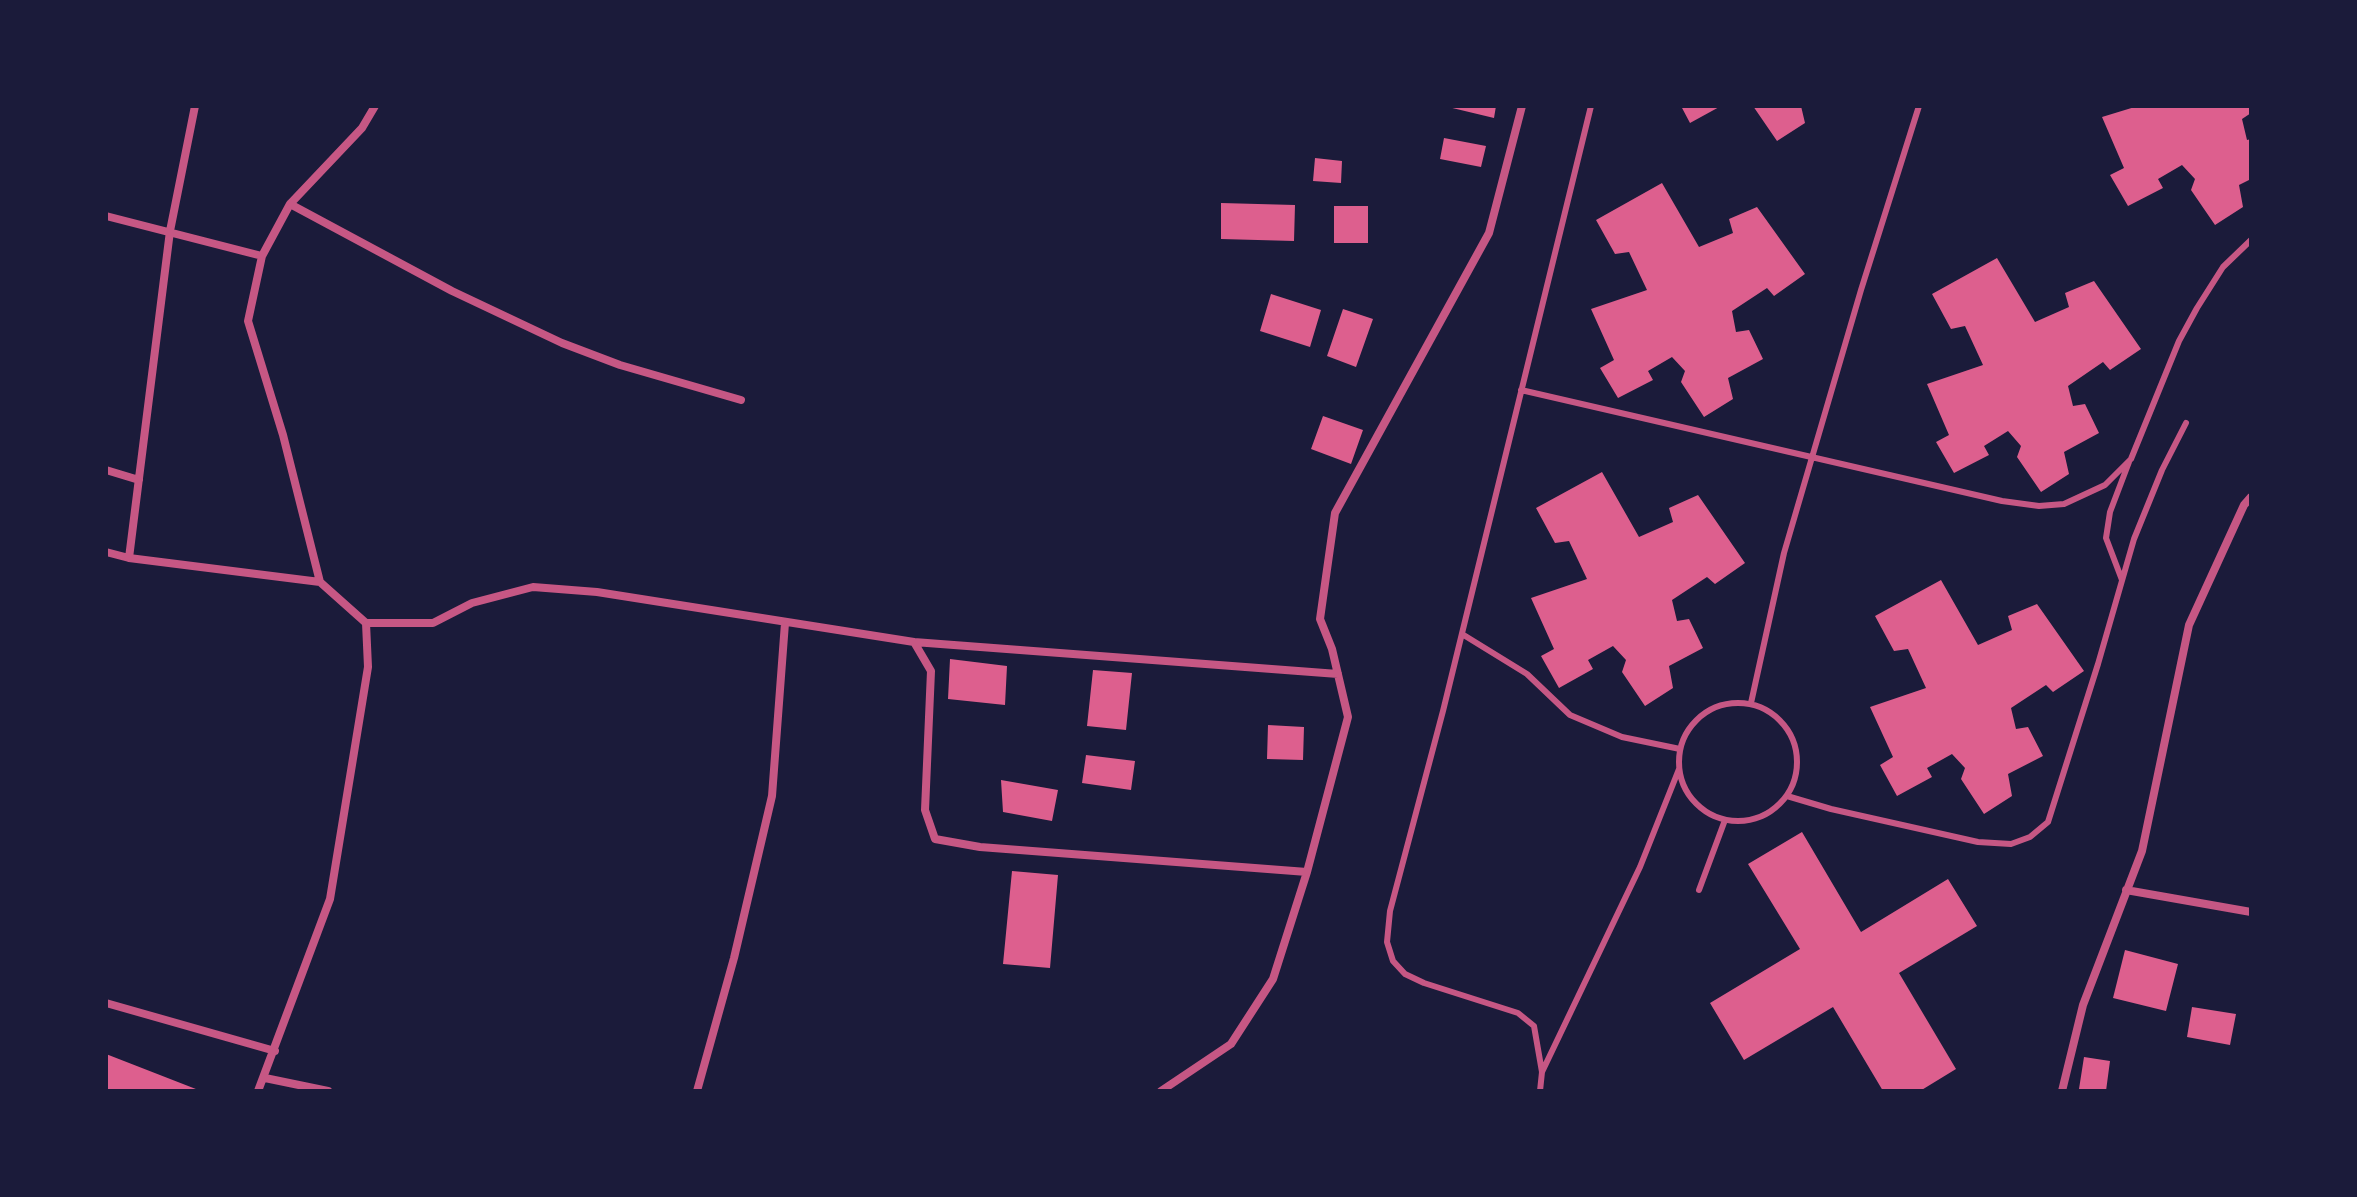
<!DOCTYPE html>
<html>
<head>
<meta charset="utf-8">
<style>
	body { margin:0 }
	#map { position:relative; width:2357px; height:1197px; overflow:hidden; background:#1b1b3a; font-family:Poppins,sans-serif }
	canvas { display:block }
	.frame { position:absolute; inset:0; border:108px solid #1b1b3a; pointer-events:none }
</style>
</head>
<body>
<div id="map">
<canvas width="2357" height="1197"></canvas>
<div class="frame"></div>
</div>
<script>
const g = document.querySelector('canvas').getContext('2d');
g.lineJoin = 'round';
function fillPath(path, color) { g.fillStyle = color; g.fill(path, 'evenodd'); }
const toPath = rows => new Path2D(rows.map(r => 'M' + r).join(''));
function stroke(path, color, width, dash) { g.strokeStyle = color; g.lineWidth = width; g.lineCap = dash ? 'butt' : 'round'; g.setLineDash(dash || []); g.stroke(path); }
fillPath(toPath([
	[1444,106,1496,106,1494,118],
	[1681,106,1721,106,1690,123],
	[1753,106,1801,106,1805,123,1777,141],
	[2138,106,2251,106,2251,113,2242,119,2247,140,2251,139,2251,179,2239,185,2243,207,2215,225,2191,190,2195,179,2182,165,2158,179,2163,188,2128,206,2110,175,2124,168,2102,117],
	[1444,138,1486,146,1481,167,1440,159],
	[1315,158,1342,161,1341,183,1313,181],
	[1662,183,1699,247,1733,233,1729,219,1757,207,1805,274,1774,296,1767,288,1732,311,1736,332,1749,330,1763,359,1728,378,1733,399,1704,417,1681,382,1685,371,1672,357,1648,371,1653,380,1618,398,1600,368,1614,360,1591,309,1647,290,1629,252,1615,254,1596,220],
	[1221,203,1295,205,1294,241,1221,239],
	[1334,206,1368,206,1368,243,1334,243],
	[1997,258,2035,322,2069,307,2065,293,2094,281,2141,349,2110,370,2103,362,2068,386,2073,406,2085,404,2099,433,2064,452,2069,474,2041,492,2017,457,2021,446,2008,431,1984,446,1989,455,1954,473,1936,442,1949,435,1927,384,1983,365,1965,326,1951,329,1932,294],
	[1271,294,1321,310,1310,347,1260,331],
	[1343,309,1373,319,1356,367,1327,356],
	[1323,416,1363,430,1351,464,1311,449],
	[1602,472,1639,537,1673,522,1669,508,1698,495,1745,563,1715,584,1707,577,1672,600,1677,621,1689,619,1703,648,1669,666,1673,688,1645,706,1622,672,1626,660,1613,646,1588,660,1593,669,1559,688,1541,656,1554,649,1531,598,1587,579,1569,541,1555,543,1536,508],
	[1941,580,1978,645,2012,630,2008,616,2037,604,2084,671,2053,692,2046,685,2011,708,2016,729,2028,727,2043,756,2008,774,2012,796,1984,814,1961,779,1965,768,1952,754,1927,768,1932,777,1897,796,1880,765,1893,757,1870,707,1926,688,1908,649,1894,651,1875,616],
	[950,659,1007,666,1005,705,948,699],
	[1093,670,1132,673,1126,730,1087,726],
	[1268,725,1304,727,1303,760,1267,759],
	[1086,755,1135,761,1131,790,1082,783],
	[1001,780,1058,790,1052,821,1003,812],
	[1802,832,1861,932,1948,879,1977,926,1899,973,1956,1069,1920,1091,1883,1091,1833,1007,1744,1060,1710,1003,1800,949,1748,864],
	[1012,871,1058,875,1050,968,1003,964],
	[2125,950,2178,964,2166,1011,2113,998],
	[2192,1007,2236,1014,2230,1045,2187,1037],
	[106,1054,201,1091,106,1091],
	[2084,1057,2110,1061,2106,1091,2079,1089]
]), '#dd5f8e');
stroke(toPath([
	[1521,390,2002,501,2039,506,2064,504,2105,485,2131,459,2179,341,2197,308,2223,267,2251,240],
	[2122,580,2106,538,2110,512,2129,462],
	[1462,634,1527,674,1570,715,1622,737,1680,749],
	'1679 762a59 59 0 1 1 118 0a59 59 0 1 1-118 0Z',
	[1751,703,1784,553,1861,290,1919,106],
	[1787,796,1831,809,1978,842,2011,844,2030,837,2048,822,2098,664,2134,539,2162,470,2186,423],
	[1699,890,1725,820],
	[1542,1072,1640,867,1679,769],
	[1540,1091,1542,1072,1534,1026,1518,1013,1424,983,1405,974,1393,961,1387,942,1390,911,1443,711,1591,106]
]), '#c65784', 6);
stroke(toPath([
	[290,204,452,291,562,343,620,365,741,400],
	[106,216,262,256],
	[106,470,139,480],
	[106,552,129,558,320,582],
	[129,558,170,231,195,106],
	[366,623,433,623,472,603,533,587,597,592,914,642,931,671,925,810,935,839,980,847,1307,872],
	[914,642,1338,674],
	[2126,890,2251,912],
	[106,1003,275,1051],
	[265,1078,328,1091],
	[258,1091,330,899,368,667,366,623,320,582,283,435,248,321,262,256,290,204,362,128,375,106],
	[697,1091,734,958,772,796,785,623],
	[1161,1091,1231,1044,1273,979,1307,872,1348,717,1332,649,1320,619,1335,513,1489,233,1522,106],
	[2062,1091,2083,1005,2142,851,2189,625,2244,505,2251,497]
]), '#c65784', 8);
</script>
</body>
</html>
